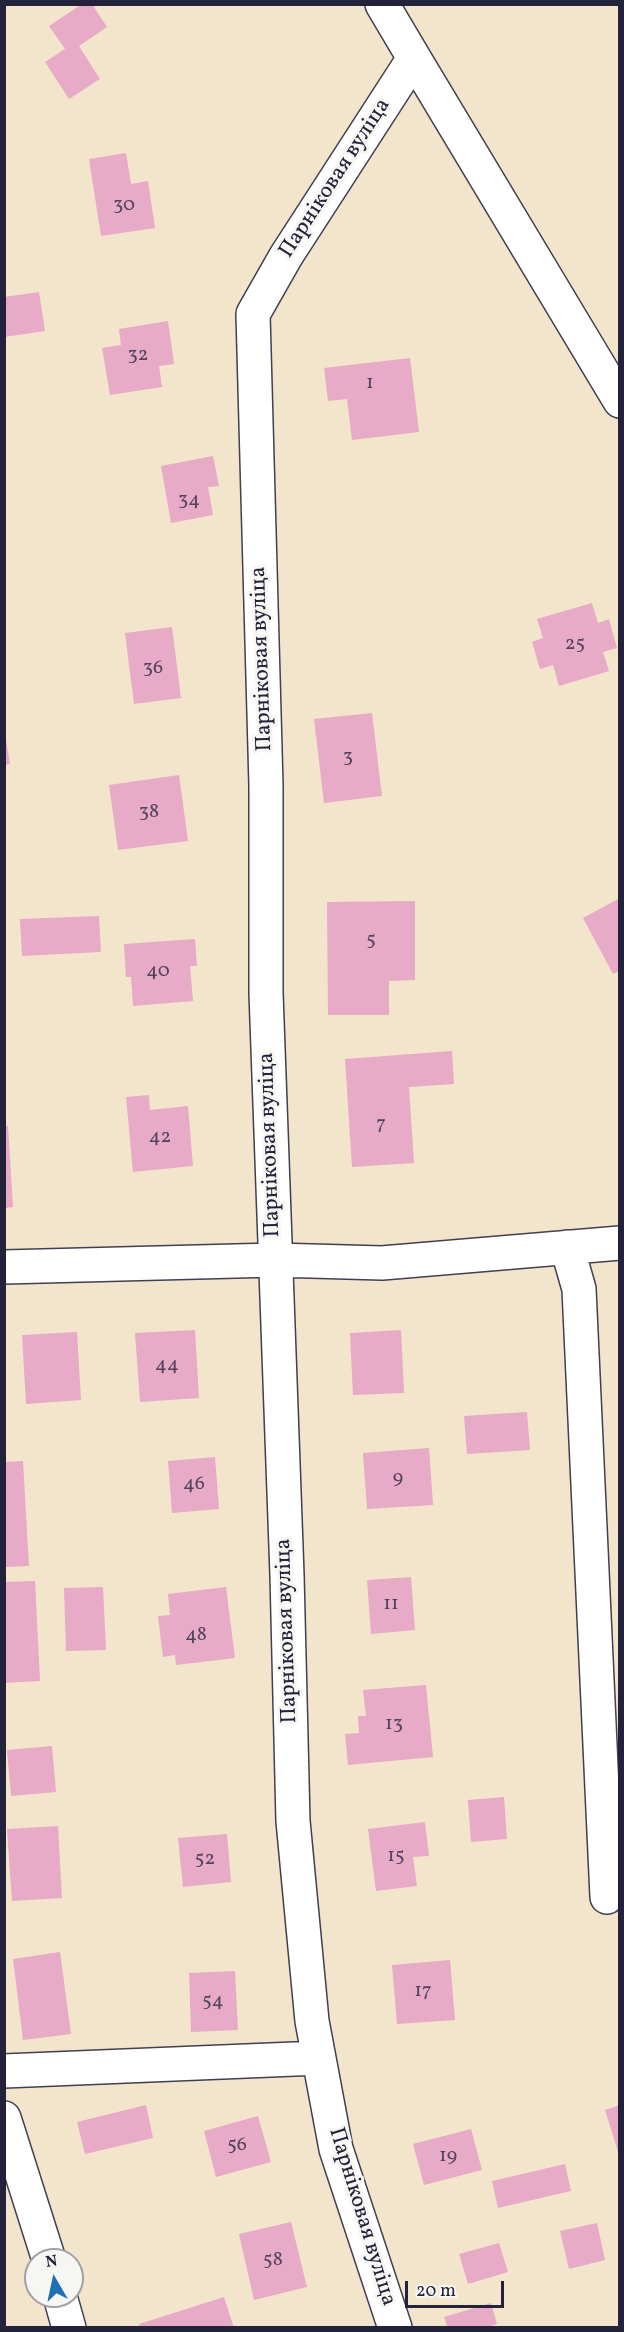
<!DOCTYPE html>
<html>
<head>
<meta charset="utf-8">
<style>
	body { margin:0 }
	#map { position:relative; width:624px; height:2332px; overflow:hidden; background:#f3e4cc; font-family:Vollkorn,serif }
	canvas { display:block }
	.frame { position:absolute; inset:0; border:6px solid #22223b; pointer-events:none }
	.north { position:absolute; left:24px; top:2248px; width:60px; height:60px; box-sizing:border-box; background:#f6f6f2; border:2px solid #a1a1a9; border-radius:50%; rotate:351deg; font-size:16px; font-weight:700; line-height:24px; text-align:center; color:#22223b }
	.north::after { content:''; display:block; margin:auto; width:21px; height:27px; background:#1f6fb2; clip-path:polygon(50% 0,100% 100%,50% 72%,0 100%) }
	.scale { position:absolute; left:405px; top:2281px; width:99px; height:27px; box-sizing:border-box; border:3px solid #22223b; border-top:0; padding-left:8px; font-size:18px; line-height:21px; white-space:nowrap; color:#22223b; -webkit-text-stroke:4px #f6f6f2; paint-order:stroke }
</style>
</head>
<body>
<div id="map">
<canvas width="624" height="2332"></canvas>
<div class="frame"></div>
<div class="north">N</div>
<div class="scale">20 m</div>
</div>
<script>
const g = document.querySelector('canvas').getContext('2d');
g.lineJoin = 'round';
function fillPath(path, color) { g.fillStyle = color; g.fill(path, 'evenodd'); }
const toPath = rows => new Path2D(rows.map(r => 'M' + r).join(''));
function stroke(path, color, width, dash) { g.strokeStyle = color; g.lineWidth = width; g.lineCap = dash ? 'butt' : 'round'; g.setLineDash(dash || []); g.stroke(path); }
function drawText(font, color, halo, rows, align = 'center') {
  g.font = font + ' Vollkorn,serif'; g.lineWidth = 6; g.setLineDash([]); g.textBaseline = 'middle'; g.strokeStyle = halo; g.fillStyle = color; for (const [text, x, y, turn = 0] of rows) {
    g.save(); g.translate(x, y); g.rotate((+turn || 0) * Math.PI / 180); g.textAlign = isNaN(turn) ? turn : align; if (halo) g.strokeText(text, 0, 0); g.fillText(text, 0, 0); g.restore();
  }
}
fillPath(toPath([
	[82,4,92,4,107,27,79,46,100,79,69,99,45,62,65,49,49,26],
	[126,153,131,184,148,181,155,228,101,236,89,159],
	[39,292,45,331,4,337,4,297],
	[168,321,174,364,159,366,162,387,110,395,102,348,121,345,119,329],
	[410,358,419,432,352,440,347,399,328,401,324,368],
	[213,456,219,486,208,487,213,515,171,523,161,466],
	[592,603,598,623,609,619,617,648,603,652,609,671,559,686,553,665,540,669,532,642,543,638,537,619],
	[172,627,181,698,134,704,125,633],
	[372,713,382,796,324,803,314,719],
	[4,727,10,764,4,765],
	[179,775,188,841,118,850,109,785],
	[620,898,620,971,613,974,583,918],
	[415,901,415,980,389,981,389,1015,328,1015,327,902],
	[99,916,101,952,22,956,20,919],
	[195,939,197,966,190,966,193,1001,133,1006,131,977,126,977,124,944],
	[452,1051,454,1084,409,1087,414,1163,352,1167,345,1059],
	[149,1095,150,1110,188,1106,193,1166,133,1172,126,1097],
	[4,1126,8,1126,13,1207,4,1208],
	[195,1330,199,1398,140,1402,135,1333],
	[401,1330,404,1393,353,1395,350,1333],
	[77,1332,81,1400,26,1404,22,1335],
	[527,1412,530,1450,467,1454,464,1416],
	[429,1448,433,1505,367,1509,363,1453],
	[215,1457,219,1509,172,1513,168,1461],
	[23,1461,29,1566,4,1567,4,1462],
	[411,1577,415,1630,371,1634,367,1580],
	[35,1581,40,1681,4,1683,4,1582],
	[103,1587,106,1650,66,1651,64,1588],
	[226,1587,235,1658,176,1665,175,1655,163,1657,158,1616,170,1615,168,1594],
	[426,1685,433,1757,348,1765,345,1734,359,1733,358,1716,366,1716,363,1690],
	[52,1746,56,1792,11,1796,7,1750],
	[504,1797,507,1839,471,1842,468,1800],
	[425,1822,429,1856,413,1857,417,1886,376,1891,368,1829],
	[58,1826,62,1898,12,1901,7,1829],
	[227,1834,231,1882,183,1887,178,1838],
	[60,1952,71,2034,23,2040,13,1959],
	[450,1960,455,2020,397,2024,392,1965],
	[235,1971,238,2030,191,2032,189,1973],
	[146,2105,153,2138,85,2154,77,2122],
	[620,2105,620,2155,619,2155,605,2110],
	[258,2116,271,2162,216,2177,204,2131],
	[471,2129,482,2170,424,2185,413,2144],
	[565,2164,571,2191,498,2208,492,2181],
	[291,2222,307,2287,254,2300,239,2234],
	[597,2223,605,2260,569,2269,560,2231],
	[499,2243,508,2272,468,2284,459,2254],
	[224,2297,234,2328,140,2328,139,2324],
	[491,2303,497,2324,485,2328,448,2328,444,2317]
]), '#e7aac7');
const minor = toPath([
	[382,4,414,58,286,256,253,314,266,786,266,993,287,1575,293,1821,312,2021,336,2149,395,2328],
	[414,58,620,401],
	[567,1247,579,1289,607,1897],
	[4,1267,275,1260,382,1263,620,1243],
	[4,2071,319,2058],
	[4,2118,49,2260],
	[60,2296,69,2328]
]);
stroke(minor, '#413f51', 36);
stroke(minor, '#fff', 33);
drawText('20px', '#53445e', null, [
	["30",124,206],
	["32",138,356],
	["1",370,384],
	["34",189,501],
	["25",575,645],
	["36",153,669],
	["3",348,758],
	["38",149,813],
	["5",371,941],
	["40",158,972],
	["7",381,1125],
	["42",160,1138],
	["44",167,1366],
	["9",398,1479],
	["46",194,1485],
	["11",391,1605],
	["48",196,1636],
	["13",394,1725],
	["15",396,1857],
	["52",205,1860],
	["17",423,1992],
	["54",213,2002],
	["56",237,2146],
	["19",448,2157],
	["58",273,2261]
]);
drawText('22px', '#22223b', '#f6f6f2', [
	["Парніковая вуліца",336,179,-57],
	["Парніковая вуліца",263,659,-92],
	["Парніковая вуліца",271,1145,-92],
	["Парніковая вуліца",288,1631,-92],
	["Парніковая вуліца",361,2217,73]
]);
</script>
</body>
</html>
